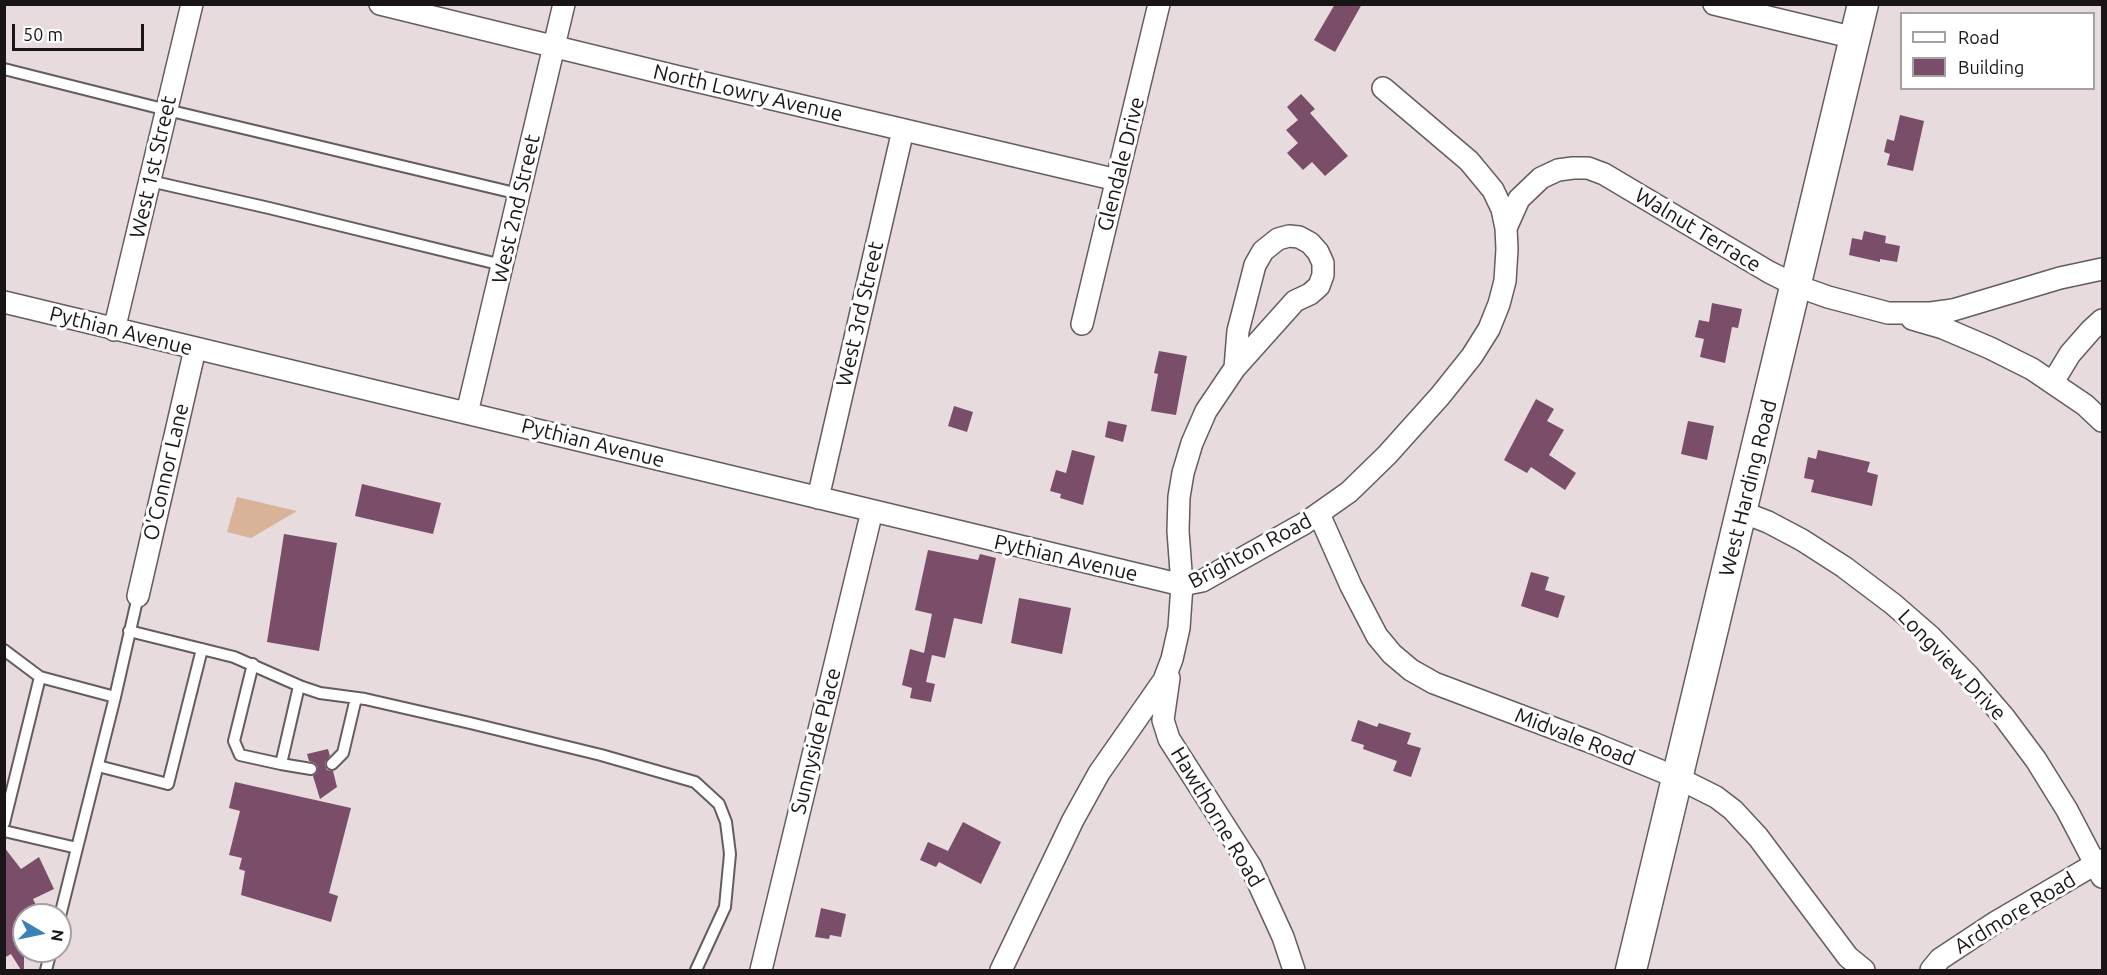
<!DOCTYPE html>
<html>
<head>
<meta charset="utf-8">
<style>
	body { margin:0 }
	#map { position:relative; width:2107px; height:975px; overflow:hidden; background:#e7dbdd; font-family:Ubuntu,sans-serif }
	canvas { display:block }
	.frame { position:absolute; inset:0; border:6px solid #191516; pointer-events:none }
	.legend { position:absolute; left:1900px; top:12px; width:195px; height:78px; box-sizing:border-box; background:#fff; border:2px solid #a3a1a2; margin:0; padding:8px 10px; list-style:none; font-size:18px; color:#191516 }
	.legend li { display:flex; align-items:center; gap:12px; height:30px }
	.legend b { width:30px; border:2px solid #a3a1a2 }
	.north { position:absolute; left:12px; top:903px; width:60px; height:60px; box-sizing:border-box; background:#fff; border:2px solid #a3a1a2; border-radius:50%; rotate:99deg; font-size:16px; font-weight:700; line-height:24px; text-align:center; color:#191516 }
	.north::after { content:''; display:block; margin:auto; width:21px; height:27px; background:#3981b6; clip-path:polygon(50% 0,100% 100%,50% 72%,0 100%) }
	.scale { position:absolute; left:12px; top:24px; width:132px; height:27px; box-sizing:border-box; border:3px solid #191516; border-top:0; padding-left:8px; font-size:18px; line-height:21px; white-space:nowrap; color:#191516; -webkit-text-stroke:4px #fff; paint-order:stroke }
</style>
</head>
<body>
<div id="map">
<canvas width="2107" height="975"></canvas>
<div class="frame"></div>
<ul class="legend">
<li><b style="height:8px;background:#fff"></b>Road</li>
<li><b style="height:16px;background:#7a4d68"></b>Building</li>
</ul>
<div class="north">N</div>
<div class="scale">50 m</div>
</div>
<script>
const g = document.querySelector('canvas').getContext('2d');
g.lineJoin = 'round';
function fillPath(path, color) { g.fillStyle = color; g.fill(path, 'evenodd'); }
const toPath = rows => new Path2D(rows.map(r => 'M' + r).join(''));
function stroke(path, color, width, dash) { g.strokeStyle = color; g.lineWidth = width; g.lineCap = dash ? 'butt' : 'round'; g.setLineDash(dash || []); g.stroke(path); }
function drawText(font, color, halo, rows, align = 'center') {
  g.font = font + ' Ubuntu,sans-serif'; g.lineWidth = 6; g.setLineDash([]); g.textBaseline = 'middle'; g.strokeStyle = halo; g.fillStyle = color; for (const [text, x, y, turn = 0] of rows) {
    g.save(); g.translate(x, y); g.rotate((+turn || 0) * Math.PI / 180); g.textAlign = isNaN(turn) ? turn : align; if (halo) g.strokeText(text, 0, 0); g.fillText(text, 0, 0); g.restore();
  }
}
fillPath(toPath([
	[237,497,297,511,251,538,227,532]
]), '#d8b399');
fillPath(toPath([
	[1335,4,1362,4,1335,52,1314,40],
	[1301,94,1315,109,1310,113,1348,156,1325,176,1312,162,1303,170,1287,153,1298,143,1286,130,1298,120,1287,107],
	[1900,115,1924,121,1913,171,1887,165,1890,154,1884,152,1887,139,1894,141],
	[1864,231,1886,236,1885,243,1900,246,1897,262,1880,259,1880,262,1849,255,1852,238,1862,240],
	[1712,303,1742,309,1738,328,1732,327,1725,363,1700,357,1704,339,1695,337,1699,320,1709,322],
	[1159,351,1187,356,1176,415,1151,411,1158,374,1154,373],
	[1536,399,1554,409,1547,421,1564,430,1549,455,1576,473,1565,490,1531,467,1527,473,1504,460],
	[954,406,973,412,967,432,948,426],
	[1108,421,1127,425,1123,442,1105,437],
	[1688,421,1714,426,1707,460,1681,454],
	[1072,450,1095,456,1083,505,1060,498,1061,494,1050,491,1056,470,1066,473],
	[1818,450,1870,462,1867,472,1878,475,1872,506,1811,492,1814,480,1804,478,1808,457,1816,459],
	[362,484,441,503,433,534,355,516],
	[284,534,337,543,319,651,267,642],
	[928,550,978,560,980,554,996,558,982,624,954,618,945,658,932,655,926,682,935,684,931,702,910,698,912,688,902,685,910,649,924,653,932,614,915,610],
	[1531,572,1549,577,1545,590,1565,596,1558,618,1521,606],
	[1019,598,1071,608,1062,654,1011,643],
	[1358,720,1377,727,1379,723,1411,733,1407,744,1421,748,1411,777,1393,771,1397,761,1363,749,1364,745,1351,741],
	[328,749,330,756,325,762,325,765,327,770,333,771,337,787,320,799,313,776,317,773,318,767,315,763,309,761,307,754],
	[235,782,351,808,329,893,338,896,331,922,241,895,245,871,239,869,242,858,229,855,240,811,229,808],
	[963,822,1001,842,981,884,939,862,936,867,920,860,928,842,948,851],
	[4,847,21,869,39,857,54,889,33,899,41,915,24,915,24,970,21,970,11,954,4,958],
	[821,908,846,914,841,937,830,935,829,939,815,937]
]), '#7a4d68');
const lane = toPath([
	[4,69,167,110,519,194],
	[150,181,269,208,502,265],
	[129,631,234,657,302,687,320,693,365,699,470,723,601,755,695,782,719,804,726,822,730,854,725,907,696,970],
	[4,650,40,677,115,697,138,596],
	[253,664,234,741,240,755,281,764,299,686],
	[281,764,311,769],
	[332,764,343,753,356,698],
	[98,766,168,784,202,649],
	[4,823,40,677],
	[4,831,77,848,115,697],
	[60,916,77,848],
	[46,970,51,951]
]);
const street = toPath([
	[380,4,679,77,1117,180],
	[1714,4,1855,38],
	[1506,228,1519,199,1541,178,1558,170,1573,168,1588,168,1604,174,1769,272,1797,286,1828,297,1888,313,1931,313,1953,310,2060,278,2102,269],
	[4,302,1182,585,1202,581,1305,523,1349,492,1387,455,1440,396,1472,356,1489,329,1499,304,1505,281,1507,249,1506,228,1502,209,1493,190,1469,161,1383,88],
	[1912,319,1943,328,1990,348,2032,369,2085,405,2102,421],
	[1082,324,1159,4],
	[114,330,192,4],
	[2053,382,2070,354,2091,330,2102,320],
	[467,413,564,4],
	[818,498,903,130],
	[1742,512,1768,522,1802,540,1844,567,1893,604,1931,637,1968,675,2004,717,2036,760,2067,810,2102,877],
	[1319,514,1351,586,1377,636,1392,654,1411,670,1434,683,1593,743,1678,778,1716,797,1733,810,1758,837,1848,957,1864,970],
	[138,596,195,349],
	[1169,678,1163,720,1169,739,1251,867,1283,937,1294,970],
	[761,970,872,511],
	[1001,970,1073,820,1099,773,1164,680,1172,659,1179,628,1182,585,1178,531,1179,497,1183,473,1192,443,1206,411,1235,368,1295,301,1310,294,1319,286,1323,275,1323,263,1318,252,1310,243,1299,237,1289,236,1278,239,1263,251,1255,265,1238,331,1235,368],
	[1931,970,1940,959,1996,922,2102,860]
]);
const secondary = toPath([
	[1631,970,1863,4]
]);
stroke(lane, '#655c5d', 14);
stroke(street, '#655c5d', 24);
stroke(secondary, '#655c5d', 33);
stroke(lane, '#fff', 10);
stroke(street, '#fff', 21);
stroke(secondary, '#fff', 30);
drawText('21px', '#191516', '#fff', [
	["North Lowry Avenue",748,93,13],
	["Glendale Drive",1121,164,-76],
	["West 1st Street",153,167,-77],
	["West 2nd Street",516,209,-77],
	["Walnut Terrace",1698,230,31],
	["West 3rd Street",860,314,-77],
	["Pythian Avenue",121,331,14],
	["Pythian Avenue",593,443,14],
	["O'Connor Lane",166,472,-77],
	["West Harding Road",1748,488,-76],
	["Brighton Road",1250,551,-28],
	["Pythian Avenue",1066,558,13],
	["Longview Drive",1952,665,46],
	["Midvale Road",1575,737,21],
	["Sunnyside Place",816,741,-76],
	["Hawthorne Road",1217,817,59],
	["Ardmore Road",2015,913,-31]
]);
</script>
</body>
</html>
